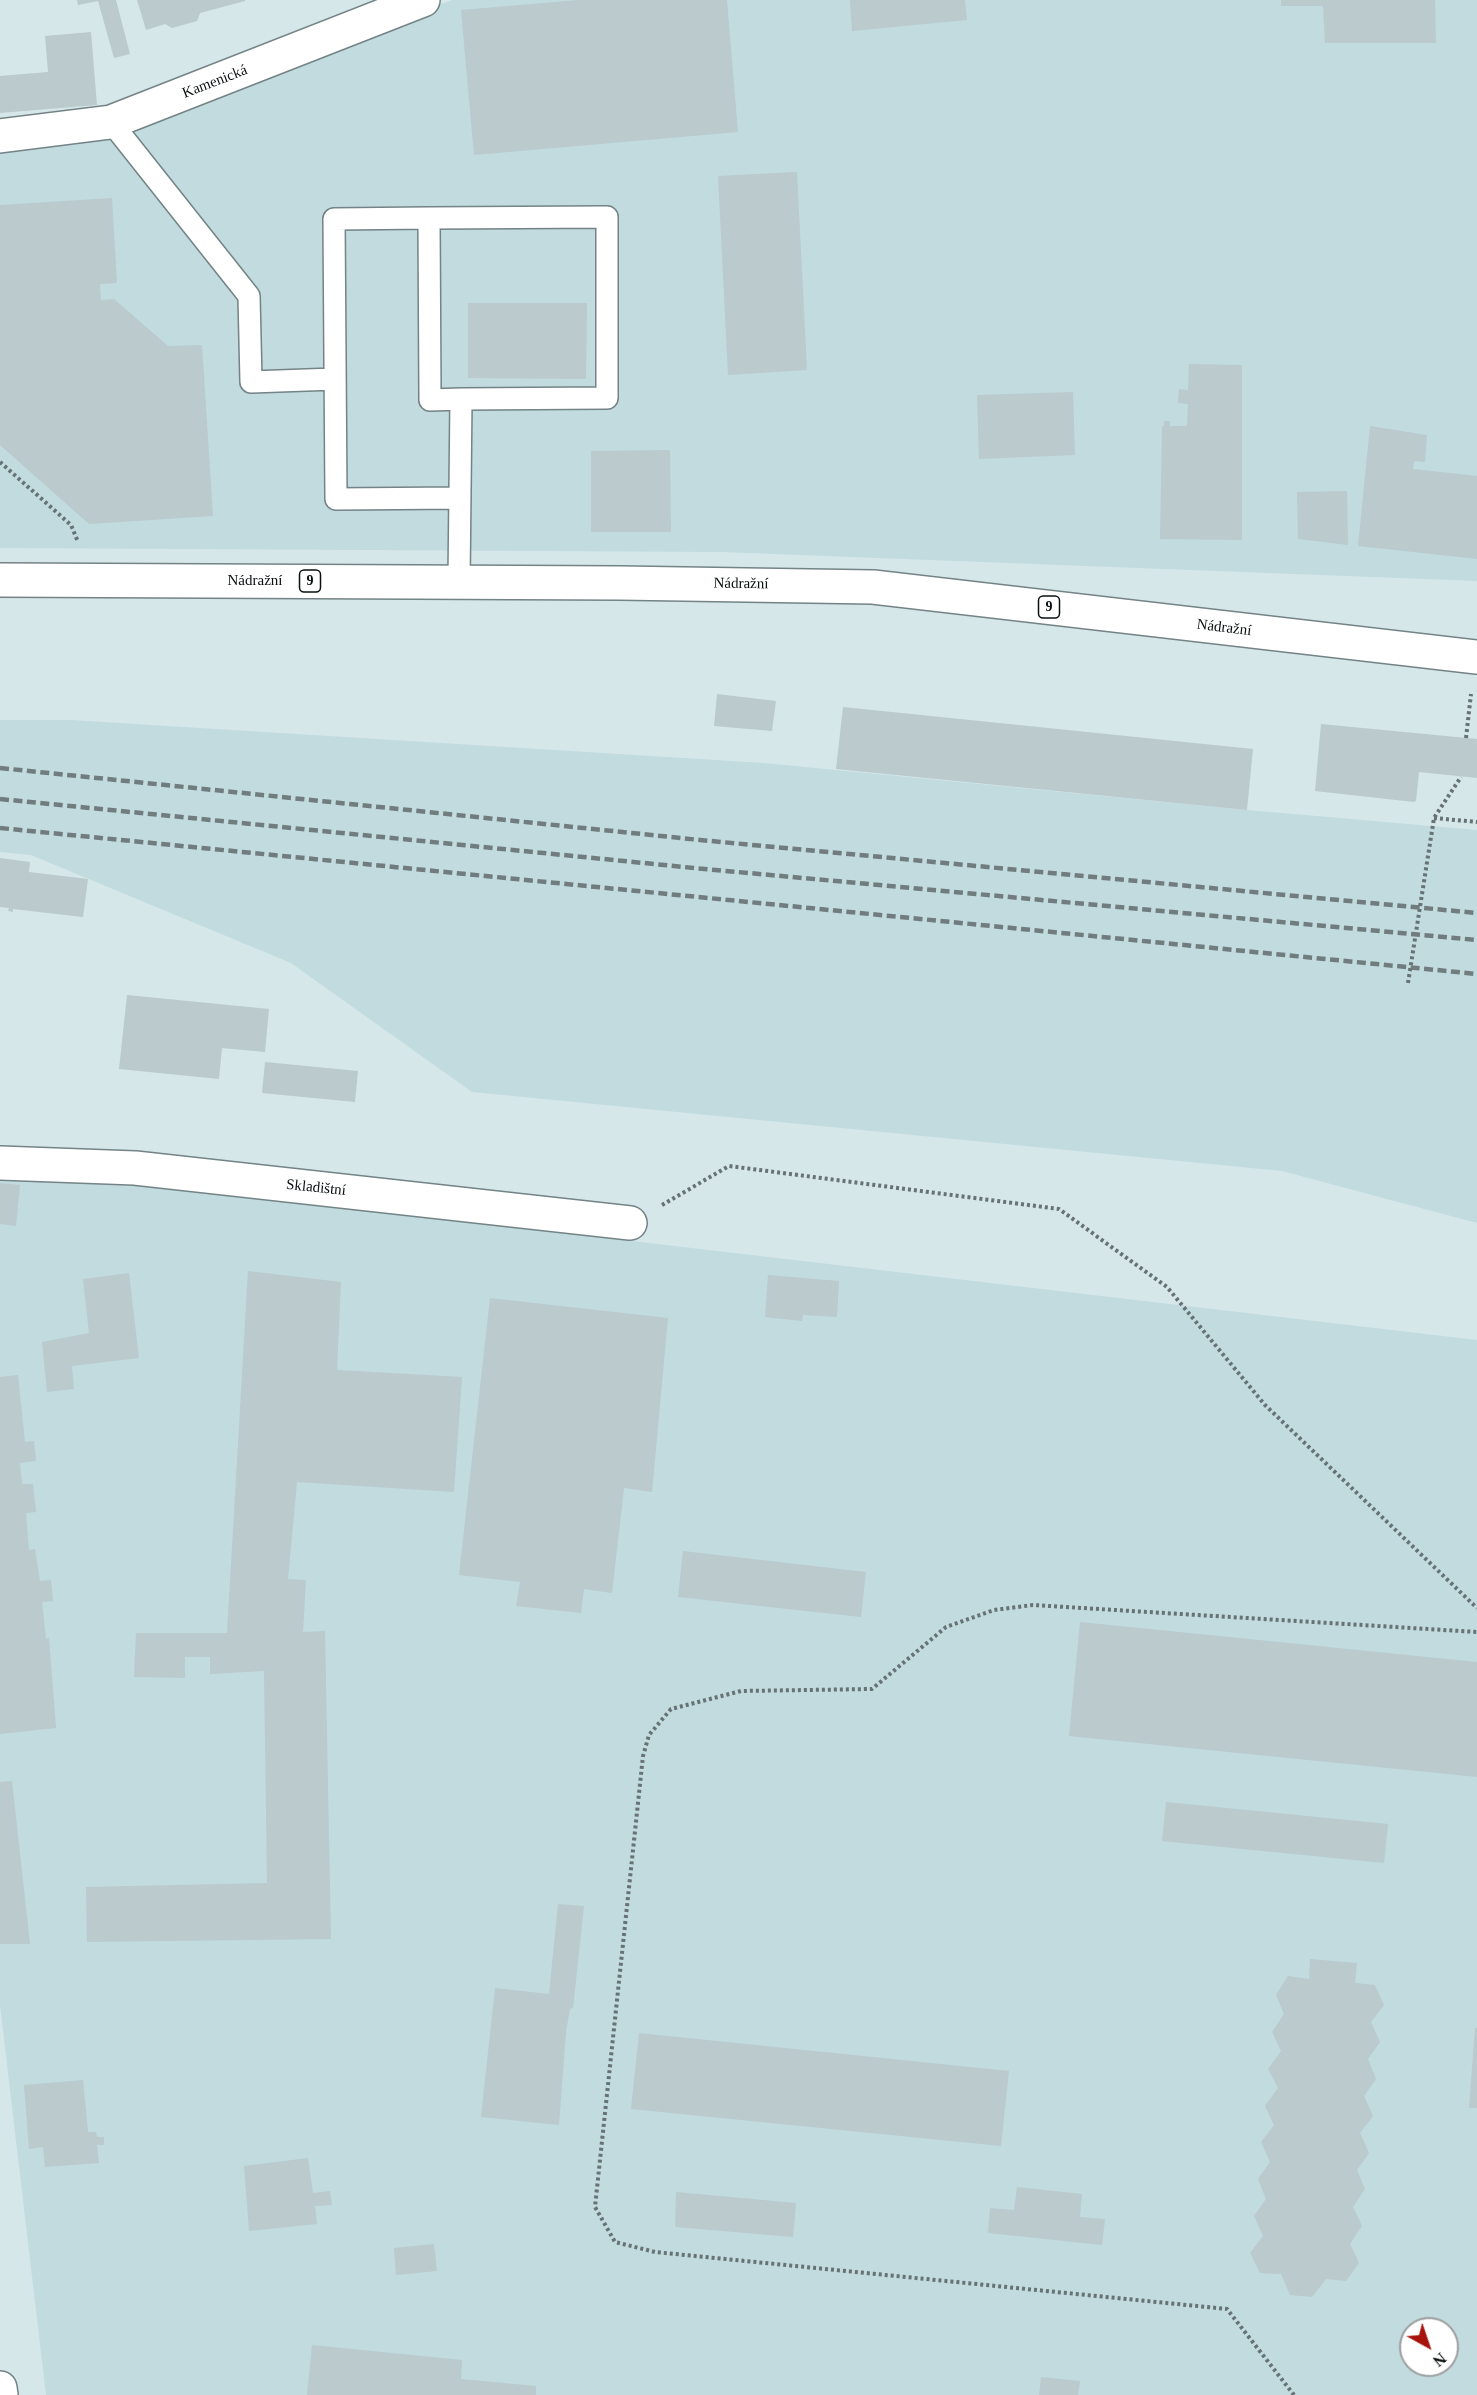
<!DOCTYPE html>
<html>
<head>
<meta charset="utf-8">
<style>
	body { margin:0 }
	#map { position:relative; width:1477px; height:2395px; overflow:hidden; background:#d5e7e9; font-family:"Times New Roman",serif }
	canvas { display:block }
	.north { position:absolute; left:1399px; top:2317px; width:60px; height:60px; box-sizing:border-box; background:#fff; border:2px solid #9d9fa0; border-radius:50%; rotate:140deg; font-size:16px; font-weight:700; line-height:24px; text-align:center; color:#0a1011 }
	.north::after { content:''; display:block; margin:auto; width:21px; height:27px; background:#a7140e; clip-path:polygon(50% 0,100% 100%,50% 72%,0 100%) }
</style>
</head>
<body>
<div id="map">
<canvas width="1477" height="2395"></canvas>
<div class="north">N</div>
</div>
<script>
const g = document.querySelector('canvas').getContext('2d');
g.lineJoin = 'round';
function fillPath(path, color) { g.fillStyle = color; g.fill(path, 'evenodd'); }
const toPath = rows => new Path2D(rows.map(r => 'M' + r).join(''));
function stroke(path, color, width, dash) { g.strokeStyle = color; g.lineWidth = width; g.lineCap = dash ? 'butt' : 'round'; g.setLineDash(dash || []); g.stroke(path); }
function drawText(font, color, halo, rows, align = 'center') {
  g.font = font + ' "Times New Roman",serif'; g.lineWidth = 4.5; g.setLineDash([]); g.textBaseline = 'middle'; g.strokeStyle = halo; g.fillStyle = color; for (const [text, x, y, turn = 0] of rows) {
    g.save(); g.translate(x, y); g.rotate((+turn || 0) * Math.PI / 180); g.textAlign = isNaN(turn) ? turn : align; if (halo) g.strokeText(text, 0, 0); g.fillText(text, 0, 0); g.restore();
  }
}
fillPath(toPath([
	[452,0,1477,0,1477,581,722,552,0,548,0,138,105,133],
	[0,720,71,720,764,763,1247,810,1477,830,1477,1223,1282,1171,472,1092,291,963,31,855,0,852],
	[0,1167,1477,1340,1477,2395,46,2395,0,2005],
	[1411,2329,1447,2329,1447,2365,1411,2365]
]), '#c1dbdf');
fillPath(toPath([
	[77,0,116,0,130,54,114,58,98,1,78,5],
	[137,0,245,0,245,1,200,13,197,21,172,28,165,24,146,30],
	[578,0,727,0,738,132,474,155,461,10],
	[850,0,965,0,967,20,852,31],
	[1281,0,1435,0,1436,43,1325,43,1323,6,1281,6],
	[91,32,97,105,0,113,0,76,48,72,45,36],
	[797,172,807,370,728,375,718,176],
	[112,198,117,283,100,284,101,300,114,299,168,346,202,345,213,516,89,524,0,445,0,205],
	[468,303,587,303,586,379,468,378],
	[1189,364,1242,365,1242,540,1160,539,1162,426,1164,426,1164,421,1170,421,1170,426,1187,426,1188,404,1178,403,1179,389,1188,390],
	[1073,392,1075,455,979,459,977,395],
	[1370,426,1427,435,1425,462,1414,461,1413,469,1477,476,1477,559,1358,546],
	[670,450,671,532,591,532,591,451],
	[1347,491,1348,545,1298,539,1297,492],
	[717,694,776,701,772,731,714,726],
	[843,707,1253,749,1247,810,836,769],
	[1321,724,1477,739,1477,778,1419,772,1416,801,1414,802,1315,791],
	[0,858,30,862,29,872,88,879,83,917,13,909,13,912,8,911,9,908,0,907],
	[127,995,269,1009,265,1052,222,1048,219,1079,119,1069],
	[265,1062,358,1071,355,1102,262,1093],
	[0,1183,20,1185,16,1226,0,1224],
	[248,1271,341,1282,337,1370,462,1377,454,1492,297,1482,288,1579,306,1580,303,1632,325,1631,331,1939,87,1942,86,1887,267,1883,264,1671,210,1674,210,1657,185,1657,185,1678,134,1677,136,1633,227,1633],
	[129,1273,139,1358,72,1366,74,1389,47,1392,42,1342,89,1333,83,1279],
	[768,1275,839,1281,837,1317,803,1315,802,1321,765,1317],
	[490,1298,668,1318,652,1492,624,1488,612,1593,584,1589,581,1613,516,1606,520,1582,459,1575],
	[18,1375,25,1442,34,1441,36,1461,20,1463,22,1484,33,1484,36,1512,26,1513,29,1550,35,1549,40,1581,51,1580,53,1601,42,1602,46,1639,49,1638,56,1728,0,1734,0,1377],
	[683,1551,866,1572,861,1617,678,1597],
	[1080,1622,1477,1662,1477,1777,1069,1736],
	[12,1781,30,1944,0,1944,0,1782],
	[1166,1802,1388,1824,1384,1863,1162,1841],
	[558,1904,584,1906,573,2008,570,2009,566,2032,559,2125,481,2117,495,1988,549,1994],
	[1310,1959,1357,1963,1355,1983,1375,1985,1384,2005,1371,2022,1380,2042,1368,2059,1376,2079,1364,2096,1373,2116,1360,2133,1369,2153,1357,2170,1365,2189,1353,2207,1362,2226,1350,2244,1359,2263,1346,2281,1326,2279,1312,2297,1290,2295,1281,2274,1260,2273,1250,2253,1263,2236,1254,2216,1266,2199,1258,2179,1270,2162,1261,2142,1274,2125,1265,2106,1278,2088,1268,2069,1281,2051,1272,2032,1284,2014,1276,1995,1288,1976,1309,1979],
	[1475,2028,1477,2028,1477,2108,1469,2108],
	[639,2033,1009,2071,1001,2146,631,2109],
	[83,2080,88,2132,96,2132,97,2137,104,2137,104,2145,97,2145,99,2163,45,2167,43,2147,29,2149,24,2085],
	[308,2158,313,2193,330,2191,332,2205,315,2206,317,2224,249,2231,244,2166],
	[1017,2187,1082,2194,1080,2217,1105,2219,1102,2245,988,2233,990,2208,1014,2210],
	[676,2192,796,2203,793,2237,675,2227],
	[434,2244,437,2271,396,2275,394,2248],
	[312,2345,462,2360,461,2379,536,2386,536,2395,307,2395],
	[1041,2377,1080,2381,1078,2395,1039,2395]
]), '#bacacd');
const service = toPath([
	[111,122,249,296,251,382,334,379],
	[429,218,334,219,336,499,460,498],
	[459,582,461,399,430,400,429,218,607,217,607,398,461,399]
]);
const minor = toPath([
	[0,136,111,122,423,0],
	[0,1163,135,1168,630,1223]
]);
const secondary = toPath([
	[0,2388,1,2395]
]);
const primary = toPath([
	[0,580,620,583,873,587,1477,657]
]);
stroke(service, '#738386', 24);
stroke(minor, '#738386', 36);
stroke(secondary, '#738386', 36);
stroke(primary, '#738386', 36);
stroke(toPath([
	[0,462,71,525,78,542],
	[1466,738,1471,694],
	[1434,818,1477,822],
	[1408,983,1434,818,1461,777],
	[662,1205,729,1166,1059,1209,1167,1287,1265,1405,1477,1608],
	[1294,2395,1227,2309,655,2252,615,2242,595,2207,643,1756,649,1735,671,1709,741,1691,872,1689,946,1627,994,1610,1033,1605,1477,1632]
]), '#667273', 4, [3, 3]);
stroke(service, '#fff', 21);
stroke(minor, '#fff', 33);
stroke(secondary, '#fff', 33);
stroke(primary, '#fff', 33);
stroke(toPath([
	[0,768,700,840,1477,913],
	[0,799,694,868,1477,940],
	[0,828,1477,974]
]), '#707c7e', 4.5, [9, 4.5]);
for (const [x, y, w] of [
	[310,581,21],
	[1049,607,21]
]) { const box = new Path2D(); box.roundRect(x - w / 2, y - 11, w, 22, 4.5); g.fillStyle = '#fff'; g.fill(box); stroke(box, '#0a1011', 1.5); }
drawText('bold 14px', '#0a1011', null, [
	["9",310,581],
	["9",1049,607]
]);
drawText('15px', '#0a1011', '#fff', [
	["Kamenická",215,82,-21],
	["Nádražní",255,581],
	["Nádražní",741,584,1],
	["Nádražní",1224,628,7],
	["Skladištní",316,1188,6]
]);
</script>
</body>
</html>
